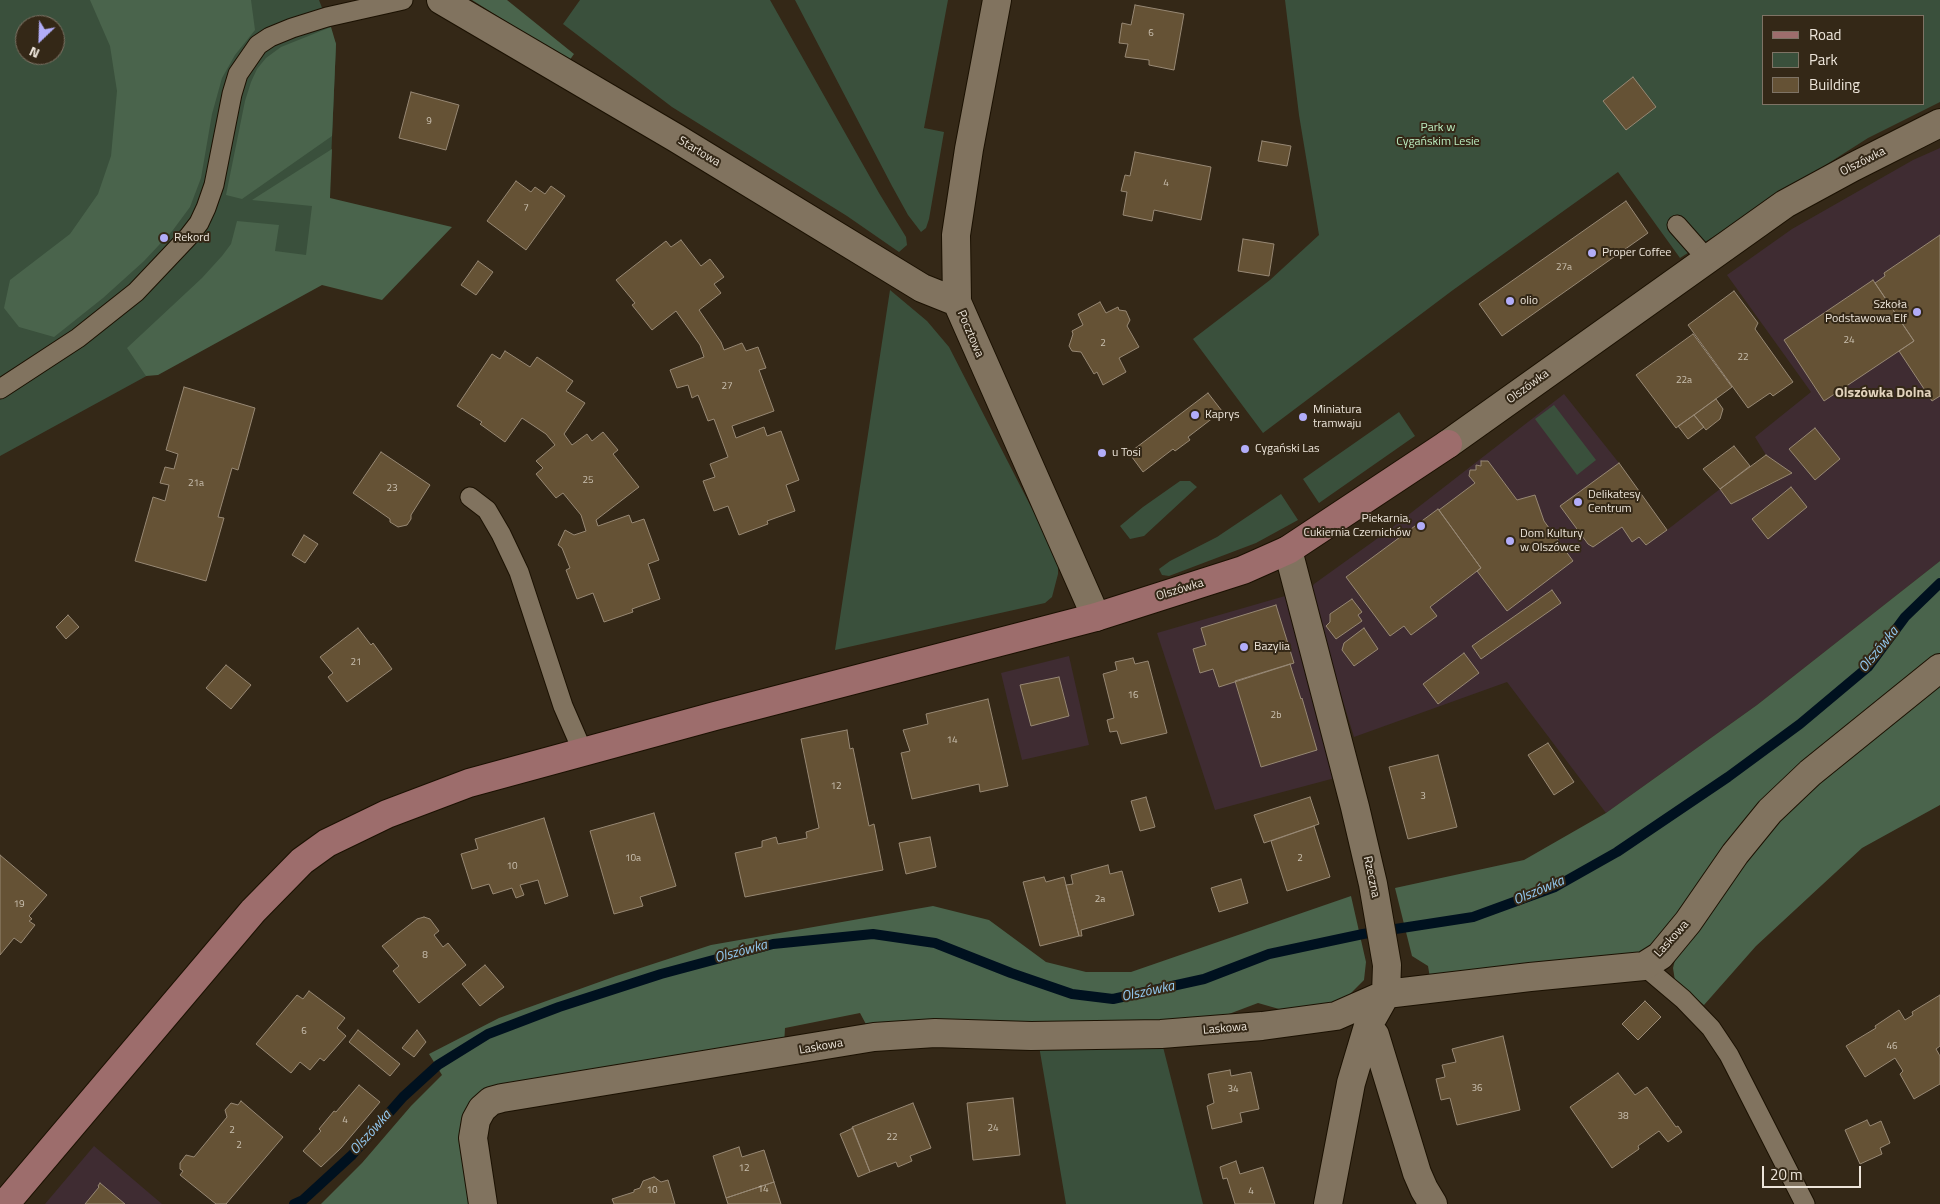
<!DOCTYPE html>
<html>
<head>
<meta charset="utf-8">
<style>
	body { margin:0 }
	#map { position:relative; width:1940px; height:1204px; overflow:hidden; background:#342817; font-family:"Titillium Web",sans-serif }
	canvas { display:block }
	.legend { position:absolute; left:1762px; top:15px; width:162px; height:90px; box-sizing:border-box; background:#342817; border:1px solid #7e7365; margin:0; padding:6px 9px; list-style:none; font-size:15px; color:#ece4d9 }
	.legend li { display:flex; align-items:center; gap:10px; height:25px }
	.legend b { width:25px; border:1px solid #7e7365 }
	.north { position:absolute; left:15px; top:15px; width:50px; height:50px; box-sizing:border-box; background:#342817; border:1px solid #7e7365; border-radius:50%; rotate:204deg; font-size:14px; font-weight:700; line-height:20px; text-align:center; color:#ece4d9 }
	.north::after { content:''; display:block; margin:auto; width:18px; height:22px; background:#b2adf9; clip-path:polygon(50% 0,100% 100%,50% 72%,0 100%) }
	.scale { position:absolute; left:1762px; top:1166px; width:99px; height:22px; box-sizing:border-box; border:2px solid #ece4d9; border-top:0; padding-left:6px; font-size:15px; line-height:18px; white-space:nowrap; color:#ece4d9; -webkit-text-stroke:4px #342817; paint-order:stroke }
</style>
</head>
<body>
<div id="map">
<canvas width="1940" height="1204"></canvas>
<ul class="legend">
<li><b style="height:6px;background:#9d6d6c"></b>Road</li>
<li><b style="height:14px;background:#3a503c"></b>Park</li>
<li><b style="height:14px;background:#655235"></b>Building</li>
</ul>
<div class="north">N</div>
<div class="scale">20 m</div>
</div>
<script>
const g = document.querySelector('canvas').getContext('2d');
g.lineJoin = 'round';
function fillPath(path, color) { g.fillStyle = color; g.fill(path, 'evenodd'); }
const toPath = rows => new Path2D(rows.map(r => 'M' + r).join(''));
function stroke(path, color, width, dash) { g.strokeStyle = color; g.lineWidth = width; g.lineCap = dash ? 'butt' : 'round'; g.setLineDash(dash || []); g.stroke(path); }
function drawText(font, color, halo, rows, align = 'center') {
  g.font = font + ' "Titillium Web",sans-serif'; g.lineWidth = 4; g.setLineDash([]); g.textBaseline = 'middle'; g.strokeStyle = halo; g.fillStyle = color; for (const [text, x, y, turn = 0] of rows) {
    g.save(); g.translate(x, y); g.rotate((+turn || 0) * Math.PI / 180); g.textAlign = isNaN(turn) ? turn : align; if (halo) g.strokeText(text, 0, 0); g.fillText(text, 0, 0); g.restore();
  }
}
fillPath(toPath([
	[1940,148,1940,561,1757,705,1606,813,1507,682,1354,737,1309,592,1314,584,1385,533,1564,394,1619,463,1667,530,1720,489,1731,504,1791,474,1766,455,1755,437,1811,392,1727,275,1792,229,1913,160],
	[1285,596,1291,602,1335,778,1215,810,1157,633],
	[1069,656,1089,745,1022,760,1001,673],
	[94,1146,162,1204,45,1204]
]), '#3f2c32');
fillPath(toPath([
	[0,0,319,0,336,44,326,278,0,456],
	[25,25,55,25,55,55,25,55],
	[580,0,770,0,879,193,906,237,907,245,899,252,847,216,672,107,563,24],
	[795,0,948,0,924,128,944,132,929,219,926,228,921,232,908,215,892,186],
	[1285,0,1940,0,1940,102,1868,138,1680,258,1618,172,1453,290,1263,433,1193,339,1270,280,1319,235,1299,115],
	[1764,16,1924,16,1924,104,1764,104],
	[890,290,927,321,949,347,1047,538,1058,562,1058,574,1052,597,1045,603,835,650],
	[1554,405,1596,460,1577,475,1535,419],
	[1399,412,1415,436,1319,503,1303,479],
	[1180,481,1190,481,1197,487,1144,536,1130,539,1120,526,1143,507],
	[1281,494,1298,520,1256,543,1169,576,1162,575,1159,569,1170,561,1217,537],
	[1162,1043,1203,1204,1066,1204,1039,1046]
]), '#3a503c');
fillPath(toPath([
	[90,0,251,0,255,30,235,55,222,78,212,114,201,178,190,207,173,230,144,261,103,298,54,337,19,327,4,308,10,280,70,234,98,194,111,156,117,91,110,46],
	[472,0,507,0,574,54,569,61],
	[331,27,336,44,332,136,242,199,226,195,245,101,251,82,257,69,266,58,281,47],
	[332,149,330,198,452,227,382,300,322,285,158,375,146,376,127,348,202,278,222,256,231,244,237,221,279,225,275,251,306,255,312,206,252,200],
	[1940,561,1940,657,1681,917,1640,956,1430,978,1428,966,1412,956,1395,888,1524,860,1606,813,1757,705],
	[1940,678,1940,805,1862,848,1756,946,1704,1005,1675,981,1673,968,1678,948,1775,815],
	[1351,896,1366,962,1364,980,1350,994,1351,1000,1306,1011,1279,1009,1258,1003,1205,1023,868,1028,860,1013,785,1028,784,1046,489,1094,475,1204,321,1204,362,1163,411,1106,442,1075,429,1054,499,1018,616,976,711,945,933,906,989,920,1046,962,1086,972,1131,972]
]), '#4a644c');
stroke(toPath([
	[294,1204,303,1200,352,1155,403,1097,438,1065,488,1034,559,1007,661,974,773,944,873,934,935,943,1011,973,1072,994,1113,999,1204,979,1269,954,1363,934,1473,917,1555,887,1617,852,1728,777,1800,724,1868,667,1905,617,1940,583]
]), '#00111f', 10);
const building = toPath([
	[1135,5,1184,14,1174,70,1149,65,1149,60,1125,57,1128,44,1119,43,1122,23,1131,25,1135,5],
	[1633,77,1656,107,1626,130,1603,101,1633,77],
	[411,92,459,105,446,150,399,138,411,92],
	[1262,141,1291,146,1287,166,1258,161,1262,141],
	[1135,152,1211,167,1201,220,1154,210,1152,221,1123,215,1127,192,1121,191,1125,175,1130,176,1135,152],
	[516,181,531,192,535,187,545,194,551,186,565,196,526,250,487,221,516,181],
	[1626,201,1648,233,1502,336,1479,304,1626,201],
	[1940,235,1940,396,1932,401,1899,351,1914,341,1875,283,1885,276,1884,273,1940,235],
	[1243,239,1274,244,1269,276,1238,271,1243,239],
	[681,240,701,266,710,259,724,277,714,284,721,293,699,310,721,342,724,350,742,343,746,351,758,347,766,368,759,370,774,411,732,426,736,438,764,427,767,436,781,431,799,480,786,485,795,511,767,521,768,524,739,535,728,506,714,511,703,481,715,477,710,464,728,457,714,419,708,421,698,395,692,398,688,385,677,388,670,370,704,357,700,345,676,311,652,330,632,305,635,303,616,280,666,241,671,247,681,240],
	[478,261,493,272,476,295,461,285,478,261],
	[1873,280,1914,341,1824,401,1784,340,1873,280],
	[1734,291,1758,323,1755,329,1793,382,1773,396,1770,393,1748,408,1688,325,1734,291],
	[1100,302,1106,313,1118,307,1119,310,1126,311,1130,320,1127,326,1139,347,1119,358,1126,372,1103,385,1097,372,1094,374,1081,352,1072,351,1069,346,1073,334,1072,331,1083,325,1078,314,1100,302],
	[1693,334,1732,387,1676,428,1636,375,1693,334],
	[505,351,530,367,537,357,573,381,566,391,585,403,564,434,572,445,587,434,592,441,603,432,618,450,613,454,639,487,596,520,598,526,629,515,632,523,644,519,659,560,648,564,660,599,632,609,633,612,604,622,593,593,577,599,566,570,570,568,562,548,558,545,565,530,574,535,586,531,581,515,563,493,556,498,536,474,543,468,536,461,555,445,546,434,522,418,505,442,480,424,482,422,457,406,492,354,500,359,505,351],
	[184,387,255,408,238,470,232,468,218,517,224,518,206,581,135,561,153,497,165,501,169,485,160,483,165,467,174,469,178,454,166,450,184,387],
	[1208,393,1222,411,1188,437,1190,440,1175,451,1173,449,1143,472,1129,453,1208,393],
	[1716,399,1723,409,1720,419,1706,430,1694,415,1716,399],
	[1694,415,1704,427,1688,439,1678,426,1694,415],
	[1815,428,1840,459,1815,480,1789,449,1815,428],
	[1734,446,1750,466,1720,489,1703,469,1734,446],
	[381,452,430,485,411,515,411,519,407,525,398,527,390,522,390,519,353,493,381,452],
	[1766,455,1792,473,1731,504,1720,489,1766,455],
	[1481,461,1488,461,1517,500,1535,495,1544,521,1573,561,1507,611,1477,571,1481,568,1439,510,1475,483,1469,476,1470,470,1476,470,1476,465,1481,466,1481,461],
	[1619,463,1667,530,1646,545,1639,537,1632,542,1622,527,1593,547,1588,544,1560,506,1619,463],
	[1791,487,1807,507,1768,539,1752,519,1791,487],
	[1438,509,1481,568,1430,607,1437,616,1411,635,1404,626,1390,636,1346,577,1438,509],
	[304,535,318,544,305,563,292,555,304,535],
	[1552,590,1561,603,1481,659,1472,646,1552,590],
	[1352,599,1362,612,1358,615,1362,621,1336,639,1326,626,1330,622,1330,614,1352,599],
	[1276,605,1294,663,1219,687,1213,669,1200,673,1193,649,1206,645,1201,628,1276,605],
	[68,615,79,627,66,639,56,627,68,615],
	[358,628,371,645,373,643,392,669,347,702,328,677,333,673,320,657,358,628],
	[1364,628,1378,649,1354,666,1342,650,1344,643,1364,628],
	[1464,653,1479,673,1438,704,1423,684,1464,653],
	[1133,658,1135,664,1148,661,1167,733,1121,744,1117,731,1110,732,1107,720,1114,718,1103,674,1117,670,1115,662,1133,658],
	[1290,664,1301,699,1302,698,1317,750,1261,767,1235,681,1290,664],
	[226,665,251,685,231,709,206,688,226,665],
	[1059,677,1069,716,1031,726,1020,685,1059,677],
	[988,699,1008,786,980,792,979,784,912,799,901,753,910,751,903,730,928,724,926,714,988,699],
	[847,730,850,749,853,748,869,826,874,824,883,870,745,897,735,853,762,847,762,841,776,837,778,844,807,838,806,832,819,828,801,739,847,730],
	[1548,743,1574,782,1554,795,1528,755,1548,743],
	[1438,755,1457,827,1408,839,1389,767,1438,755],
	[1146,797,1155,827,1140,831,1131,801,1146,797],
	[1310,797,1319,824,1264,843,1254,815,1310,797],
	[654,813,676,886,640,897,643,906,614,914,590,831,654,813],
	[544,818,568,896,545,904,538,880,520,885,524,895,516,898,512,888,493,894,489,884,472,889,461,854,478,849,475,839,544,818],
	[1314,826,1330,877,1287,891,1271,841,1314,826],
	[930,837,936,867,906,874,899,843,930,837],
	[0,855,47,895,29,916,32,919,29,921,35,925,21,943,14,938,0,955,0,855],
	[1108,865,1110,874,1122,871,1134,915,1081,930,1082,936,1079,936,1066,885,1073,884,1071,875,1108,865],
	[1044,877,1046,882,1064,877,1079,936,1040,946,1023,882,1044,877],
	[1241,879,1248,903,1219,912,1211,888,1241,879],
	[424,917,430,919,439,931,434,935,443,947,448,943,466,965,419,1003,393,971,399,966,382,946,417,919,424,917],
	[485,965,504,987,480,1006,462,984,485,965],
	[309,991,345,1018,337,1028,346,1036,324,1061,320,1058,310,1070,300,1062,291,1073,256,1044,297,995,303,999,309,991],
	[1940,995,1940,1046,1936,1049,1940,1056,1940,1084,1914,1099,1900,1074,1903,1071,1895,1058,1865,1077,1846,1046,1876,1028,1875,1026,1899,1010,1905,1020,1913,1015,1912,1012,1940,995],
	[1645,1001,1661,1017,1638,1040,1622,1024,1645,1001],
	[358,1030,400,1064,390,1076,349,1042,358,1030],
	[417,1030,426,1042,414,1057,402,1048,417,1030],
	[1503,1036,1520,1110,1457,1125,1450,1098,1441,1100,1436,1079,1445,1077,1442,1065,1456,1062,1452,1049,1503,1036],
	[1230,1070,1231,1076,1251,1072,1259,1109,1240,1113,1242,1122,1212,1129,1207,1106,1214,1103,1208,1074,1230,1070],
	[1618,1073,1635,1095,1647,1087,1676,1127,1678,1126,1682,1132,1668,1142,1659,1131,1638,1146,1639,1149,1612,1168,1570,1107,1618,1073],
	[359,1085,380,1102,341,1148,321,1167,303,1151,321,1131,319,1129,334,1111,336,1112,359,1085],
	[1013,1098,1020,1155,973,1160,967,1103,1013,1098],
	[241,1101,283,1137,226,1204,216,1204,180,1175,183,1171,180,1169,180,1163,186,1155,194,1157,227,1117,225,1110,231,1103,238,1105,241,1101],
	[913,1103,931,1148,910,1156,912,1161,898,1167,896,1162,870,1172,852,1127,913,1103],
	[1867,1120,1870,1126,1881,1121,1890,1143,1880,1148,1882,1154,1860,1164,1845,1130,1867,1120],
	[853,1128,870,1172,858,1177,840,1134,853,1128],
	[739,1147,742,1157,764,1150,774,1182,726,1198,713,1156,739,1147],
	[1236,1161,1240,1174,1263,1167,1275,1204,1235,1204,1227,1178,1223,1179,1220,1167,1236,1161],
	[654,1177,661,1182,668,1180,675,1204,614,1204,612,1199,634,1192,634,1190,640,1188,643,1181,654,1177],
	[774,1182,781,1204,728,1204,726,1198,774,1182],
	[100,1183,125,1204,85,1204,99,1187,98,1186,100,1183]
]);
fillPath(building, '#655235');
stroke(building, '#978874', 1);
const lane = toPath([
	[1677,225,1707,259],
	[0,389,78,338,136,292,189,236,199,223,206,208,214,185,232,94,238,74,258,45,270,37,292,28,327,17,403,0],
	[470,497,487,510,501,534,519,572,563,706,583,752],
	[1644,966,1683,999,1711,1028,1729,1055,1805,1204]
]);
const street = toPath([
	[441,0,676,138,922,288,957,302],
	[997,0,969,149,956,235,957,302,1096,617],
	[1448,444,1785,204,1853,167,1940,123],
	[1288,550,1355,807,1373,884,1387,965,1386,994,1368,1026,1351,1083,1328,1204],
	[1368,1026,1375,1035,1417,1173,1424,1189,1433,1204],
	[483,1204,473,1138,476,1120,482,1109,491,1101,502,1098,874,1037,935,1033,1031,1036,1161,1034,1262,1026,1336,1016,1386,994,1530,977,1644,966,1660,956,1688,922,1735,854,1770,811,1810,773,1940,668]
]);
const secondary = toPath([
	[5,1204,253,911,302,861,327,843,387,814,469,783,715,716,1096,617,1243,570,1288,550,1448,444]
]);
stroke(lane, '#1b1102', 21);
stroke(street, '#1b1102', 30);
stroke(secondary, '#1b1102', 30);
stroke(lane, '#81735f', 19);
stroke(street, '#81735f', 28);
stroke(secondary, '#9d6d6c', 28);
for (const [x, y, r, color] of [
	[164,238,5,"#b2adf9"],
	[1592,253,5,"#b2adf9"],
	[1510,301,5,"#b2adf9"],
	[1917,312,5,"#b2adf9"],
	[1195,415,5,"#b2adf9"],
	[1303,417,5,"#b2adf9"],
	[1245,449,5,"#b2adf9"],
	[1102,453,5,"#b2adf9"],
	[1578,502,5,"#b2adf9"],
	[1421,526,5,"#b2adf9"],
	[1510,541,5,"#b2adf9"],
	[1244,647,5,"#b2adf9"]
]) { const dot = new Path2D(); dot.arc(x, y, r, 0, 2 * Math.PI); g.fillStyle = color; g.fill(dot); stroke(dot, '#342817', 2); }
drawText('10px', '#cac0b0', null, [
	["6",1151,34],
	["9",429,122],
	["4",1166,184],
	["7",526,209],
	["27a",1564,268],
	["24",1849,341],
	["2",1103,344],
	["22",1743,358],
	["22a",1684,381],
	["27",727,387],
	["25",588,481],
	["21a",196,484],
	["23",392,489],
	["21",356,663],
	["16",1133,696],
	["2b",1276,716],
	["14",952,741],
	["12",836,787],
	["3",1423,797],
	["10a",633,859],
	["2",1300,859],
	["10",512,867],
	["2a",1100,900],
	["19",19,905],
	["8",425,956],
	["6",304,1032],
	["46",1892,1047],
	["36",1477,1089],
	["34",1233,1090],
	["38",1623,1117],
	["4",345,1121],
	["24",993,1129],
	["2",232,1131],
	["22",892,1138],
	["2",239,1146],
	["12",744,1169],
	["14",763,1190],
	["10",652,1191],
	["4",1251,1192]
]);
drawText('12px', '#bbecbf', '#342817', [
	["Park w",1438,128],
	["Cygańskim Lesie",1438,142]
]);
drawText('12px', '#ece4d9', '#342817', [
	["Startowa",699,152,31],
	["Olszówka",1863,162,-27],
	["Pocztowa",970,334,67],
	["Olszówka",1528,387,-36],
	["Olszówka",1180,590,-17],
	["Rzeczna",1371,877,78],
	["Laskowa",1672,939,-48],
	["Laskowa",1225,1029,-5],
	["Laskowa",821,1047,-10]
]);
drawText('12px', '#ece4d9', '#342817', [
	["Rekord",174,238],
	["Proper Coffee",1602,253],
	["olio",1520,301],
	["Szkoła",1907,305,"right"],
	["Podstawowa Elf",1907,319,"right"],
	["Miniatura",1313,410],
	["tramwaju",1313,424],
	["Kaprys",1205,415],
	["Cygański Las",1255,449],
	["u Tosi",1112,453],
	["Delikatesy",1588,495],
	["Centrum",1588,509],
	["Piekarnia,",1411,519,"right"],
	["Cukiernia Czernichów",1411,533,"right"],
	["Dom Kultury",1520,534],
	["w Olszówce",1520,548],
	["Bazylia",1254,647]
], 'left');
drawText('bold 14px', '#e2d3bd', '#342817', [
	["Olszówka Dolna",1883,394]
]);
drawText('italic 14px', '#93c9f1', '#342817', [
	["Olszówka",1879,650,-51],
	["Olszówka",1539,891,-23],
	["Olszówka",741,952,-15],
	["Olszówka",1148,992,-12],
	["Olszówka",371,1133,-48]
]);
</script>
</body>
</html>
